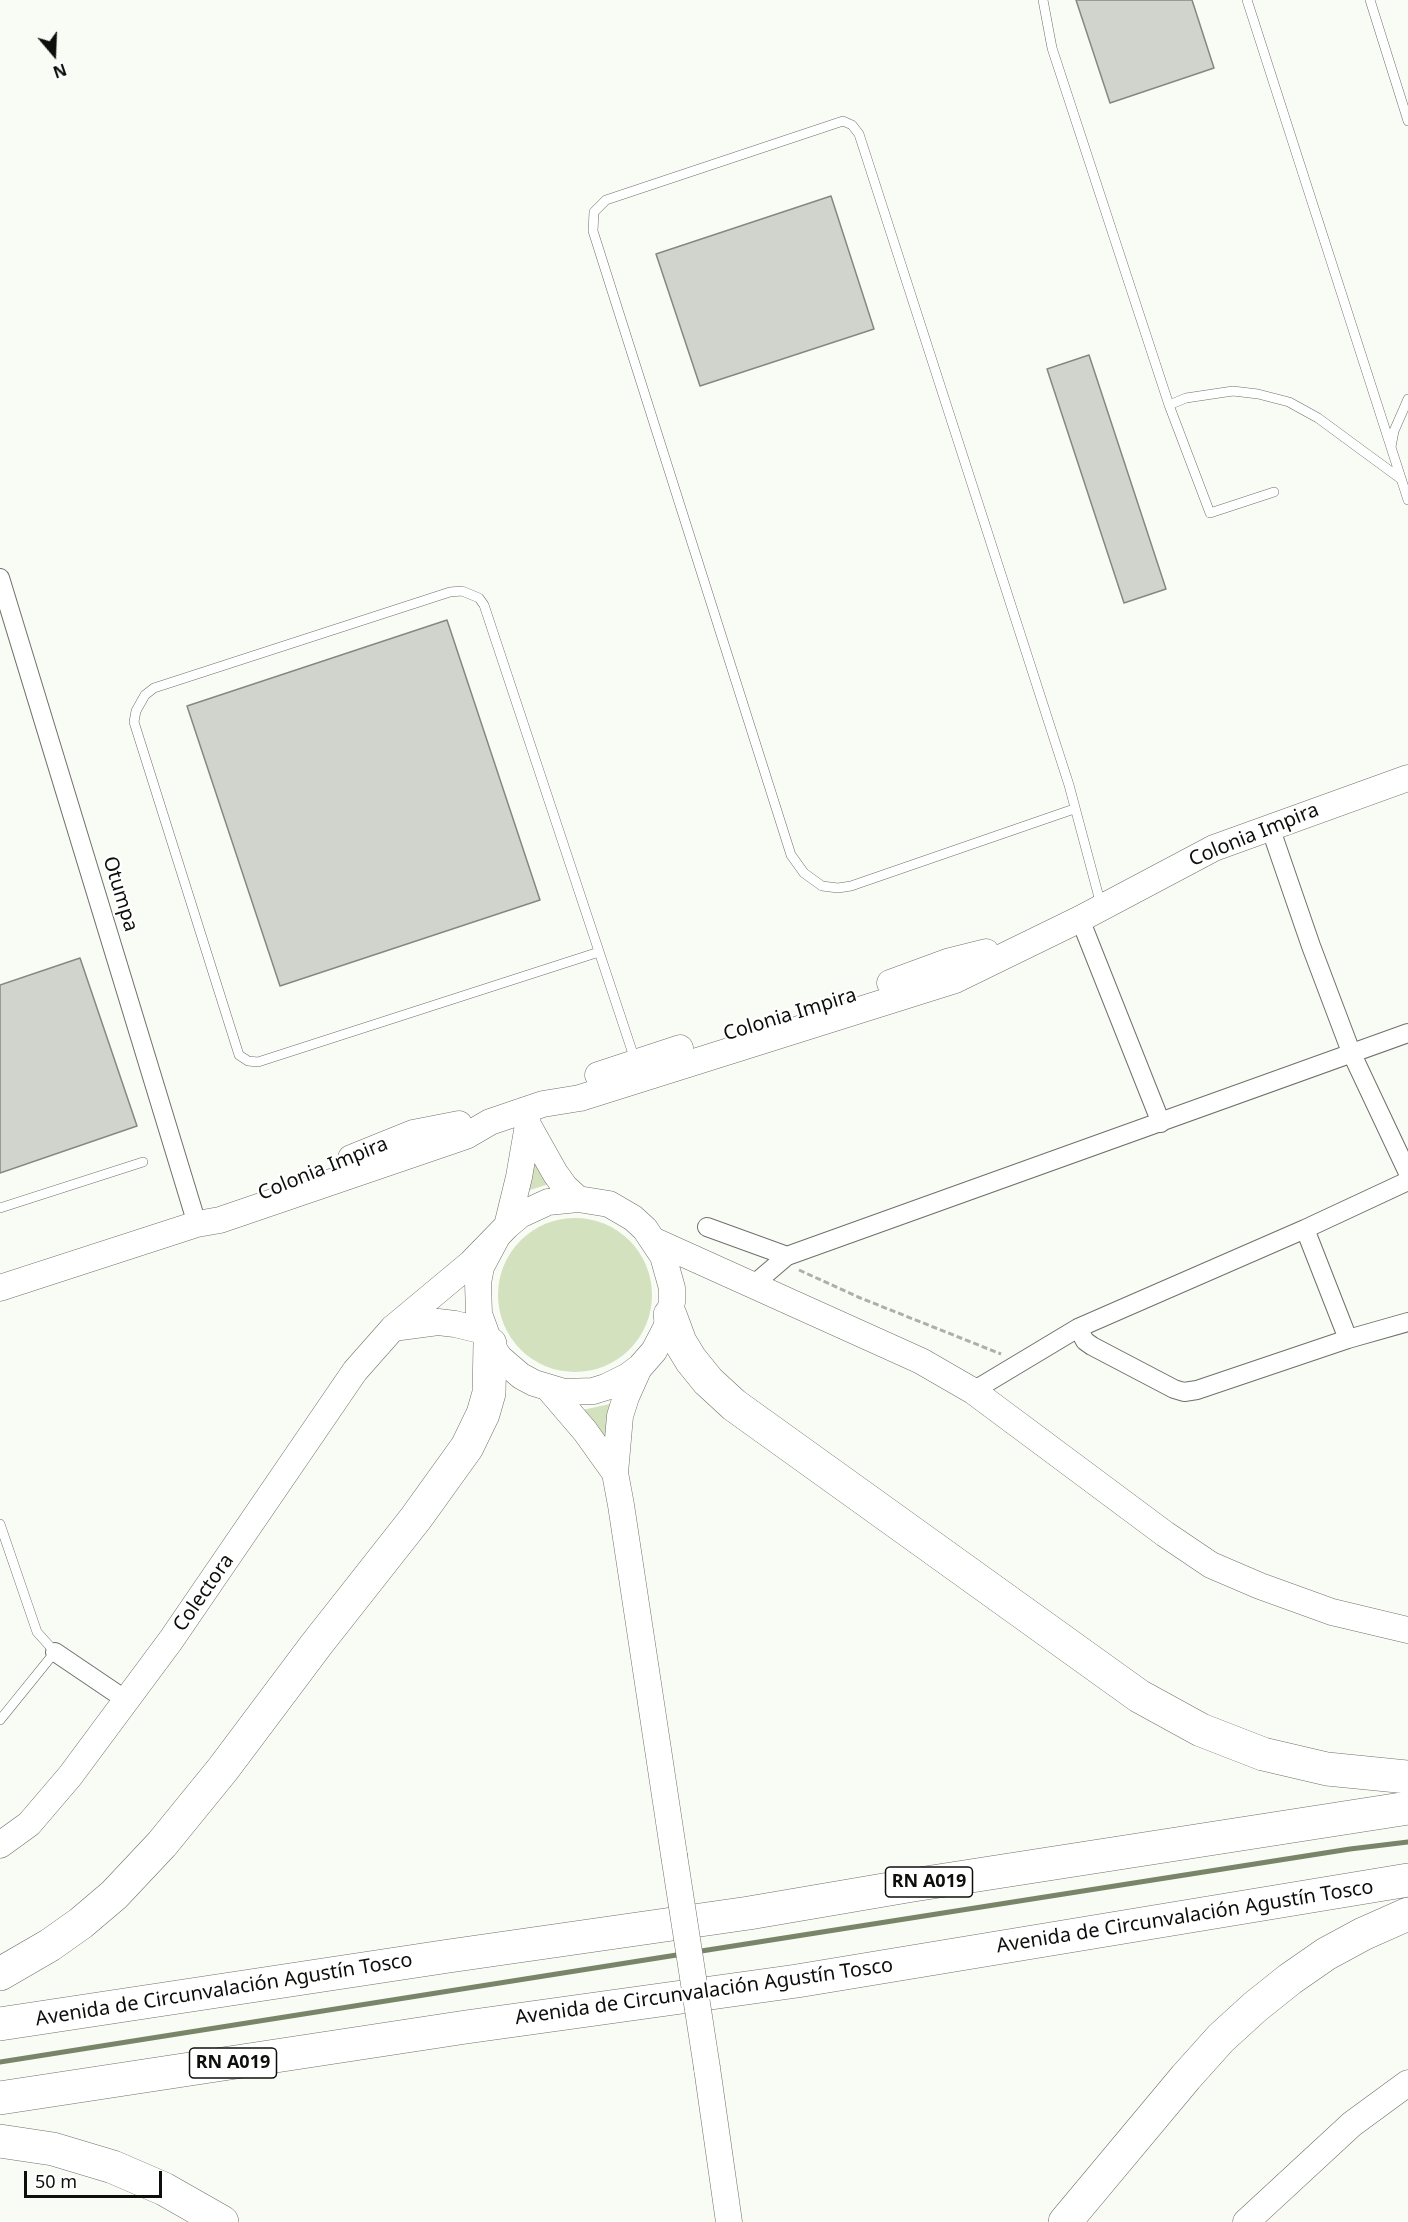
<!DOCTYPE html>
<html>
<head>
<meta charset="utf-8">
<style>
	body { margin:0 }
	#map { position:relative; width:1408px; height:2222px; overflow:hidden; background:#f9fcf5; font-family:"Noto Sans",sans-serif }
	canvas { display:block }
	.north { position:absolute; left:24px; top:24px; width:60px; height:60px; -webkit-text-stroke:4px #fff; paint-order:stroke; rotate:161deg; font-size:16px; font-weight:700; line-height:24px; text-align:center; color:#0e0f0c }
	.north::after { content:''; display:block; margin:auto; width:21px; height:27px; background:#0e0f0c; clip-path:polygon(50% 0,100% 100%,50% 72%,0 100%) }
	.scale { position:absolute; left:24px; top:2171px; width:138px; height:27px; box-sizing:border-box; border:3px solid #0e0f0c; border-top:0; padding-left:8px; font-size:18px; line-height:21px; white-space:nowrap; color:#0e0f0c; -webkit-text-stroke:4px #fff; paint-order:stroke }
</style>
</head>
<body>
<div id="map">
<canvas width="1408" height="2222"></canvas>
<div class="north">N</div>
<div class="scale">50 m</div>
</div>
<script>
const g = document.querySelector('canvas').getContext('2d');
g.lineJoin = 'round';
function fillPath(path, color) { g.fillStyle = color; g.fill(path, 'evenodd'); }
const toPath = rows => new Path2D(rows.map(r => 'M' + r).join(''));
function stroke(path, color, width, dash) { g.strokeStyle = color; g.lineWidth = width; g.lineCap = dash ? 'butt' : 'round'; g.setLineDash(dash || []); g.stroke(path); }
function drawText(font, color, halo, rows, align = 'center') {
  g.font = font + ' "Noto Sans",sans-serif'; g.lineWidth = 4.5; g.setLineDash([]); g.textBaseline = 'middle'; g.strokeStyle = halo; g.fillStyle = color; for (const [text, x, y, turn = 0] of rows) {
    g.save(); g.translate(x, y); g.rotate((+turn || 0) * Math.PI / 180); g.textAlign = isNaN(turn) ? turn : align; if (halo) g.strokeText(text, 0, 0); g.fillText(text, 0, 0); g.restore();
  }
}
fillPath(toPath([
	[535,1154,549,1184,527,1191],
	'498 1295a77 77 0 1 1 154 0a77 77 0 1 1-154 0Z',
	[614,1403,608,1445,578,1411]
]), '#d3e1bf');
stroke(toPath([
	[695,1952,1350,1849,1408,1842],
	[0,2062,683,1954]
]), '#788568', 5);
const building = toPath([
	[1076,0,1192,0,1214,68,1110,103,1076,0],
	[831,196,874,329,700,386,656,254,831,196],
	[1089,355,1166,589,1124,603,1047,369,1089,355],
	[447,620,540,900,280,986,187,706,447,620],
	[80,958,137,1126,0,1173,0,985,80,958]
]);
fillPath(building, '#d1d4cd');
stroke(building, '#858882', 1.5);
const lane = toPath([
	[1043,0,1052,48,1169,405,1210,513,1274,492],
	[1247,0,1408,500],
	[1370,0,1408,121],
	[1169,405,1186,398,1233,391,1258,394,1289,402,1318,418,1401,479],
	[1391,447,1394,431,1408,399],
	[1074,809,851,886,838,888,822,886,804,873,791,855,593,231,594,212,606,200,843,121,852,125,859,134,1069,785,1101,905],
	[599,952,258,1062,248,1061,239,1055,134,722,136,711,145,695,154,688,450,592,462,591,479,598,484,605,635,1060],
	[0,1208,143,1162],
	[0,1524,37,1632,55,1652,0,1720]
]);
const street = toPath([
	[0,578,197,1224],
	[1270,827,1311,946,1351,1052,1408,1173],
	[1080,919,1161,1123],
	[707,1227,787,1256],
	[1305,1229,1348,1339],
	[753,1285,787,1256,1408,1033],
	[1078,1328,1085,1341,1092,1346,1174,1389,1184,1392,1197,1390,1348,1339,1408,1322],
	[973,1391,1078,1328,1305,1229,1408,1181],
	[55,1652,126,1700]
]);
const secondary = toPath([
	[890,983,950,961,986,952],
	[598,1075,680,1048],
	[525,1110,528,1125,555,1173,565,1187,578,1199],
	[351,1158,413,1133,459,1124],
	[507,1226,519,1177,528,1125],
	[655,1241,921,1361,973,1391,1165,1534,1211,1565,1260,1586,1332,1612,1408,1630],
	[0,1288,197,1224,220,1220,466,1136,490,1122,543,1104,580,1098,955,980,1080,919,1214,848,1408,778],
	[393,1328,438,1322,455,1324,484,1331],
	[639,1368,626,1397,620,1416,615,1473,621,1505,674,1855],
	[549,1389,585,1431,615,1473],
	[0,1845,29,1824,70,1776,171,1640,355,1371,393,1328,471,1263,507,1226,520,1215,548,1202,578,1199,609,1204,633,1218,645,1229,663,1256,672,1288,672,1302,666,1328,654,1351,640,1367,628,1376,606,1387,593,1391,564,1392,534,1383,521,1376,500,1358,490,1344,479,1314,478,1283,481,1267,497,1237],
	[707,2068,729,2222],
	[1246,2222,1352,2124,1408,2083]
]);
const highway = toPath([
	[670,1315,680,1342,691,1360,708,1381,734,1405,1139,1696,1201,1730,1263,1754,1327,1769,1408,1777],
	[0,1974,50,1945,81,1923,114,1895,162,1844,223,1769,316,1645,416,1518,467,1447,483,1414,489,1393,490,1344],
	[0,2024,449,1956,749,1913,913,1885,1408,1808],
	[0,2098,466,2027,797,1981,1408,1880],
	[0,2141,53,2149,113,2167,164,2189,222,2222],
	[1065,2222,1186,2077,1221,2038,1255,2007,1290,1979,1326,1954,1363,1934,1408,1914]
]);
stroke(lane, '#6f716b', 10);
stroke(street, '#6f716b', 20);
stroke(secondary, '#6f716b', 27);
stroke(highway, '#6f716b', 34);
stroke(toPath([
	[799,1270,858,1297,1001,1354]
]), '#adafa9', 3, [6, 3]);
stroke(lane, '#fff', 9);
stroke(street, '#fff', 18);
stroke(secondary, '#fff', 26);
stroke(highway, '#fff', 33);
const secondaryBridge = toPath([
	[674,1855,707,2068]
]);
stroke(secondaryBridge, '#6f716b', 27, []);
stroke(secondaryBridge, '#fff', 26);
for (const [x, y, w] of [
	[929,1882,87],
	[233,2063,87]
]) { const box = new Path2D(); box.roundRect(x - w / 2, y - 15, w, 30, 4.5); g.fillStyle = '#fff'; g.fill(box); stroke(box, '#0e0f0c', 1.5); }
drawText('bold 18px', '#0e0f0c', null, [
	["RN A019",929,1882],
	["RN A019",233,2063]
]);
drawText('20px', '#0e0f0c', '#fff', [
	["Colonia Impira",1254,835,-22],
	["Otumpa",120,894,73],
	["Colonia Impira",790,1015,-17],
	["Colonia Impira",323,1169,-22],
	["Colectora",204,1593,-55],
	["Avenida de Circunvalación Agustín Tosco",1185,1917,-9],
	["Avenida de Circunvalación Agustín Tosco",224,1990,-9],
	["Avenida de Circunvalación Agustín Tosco",704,1992,-8]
]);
</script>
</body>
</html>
